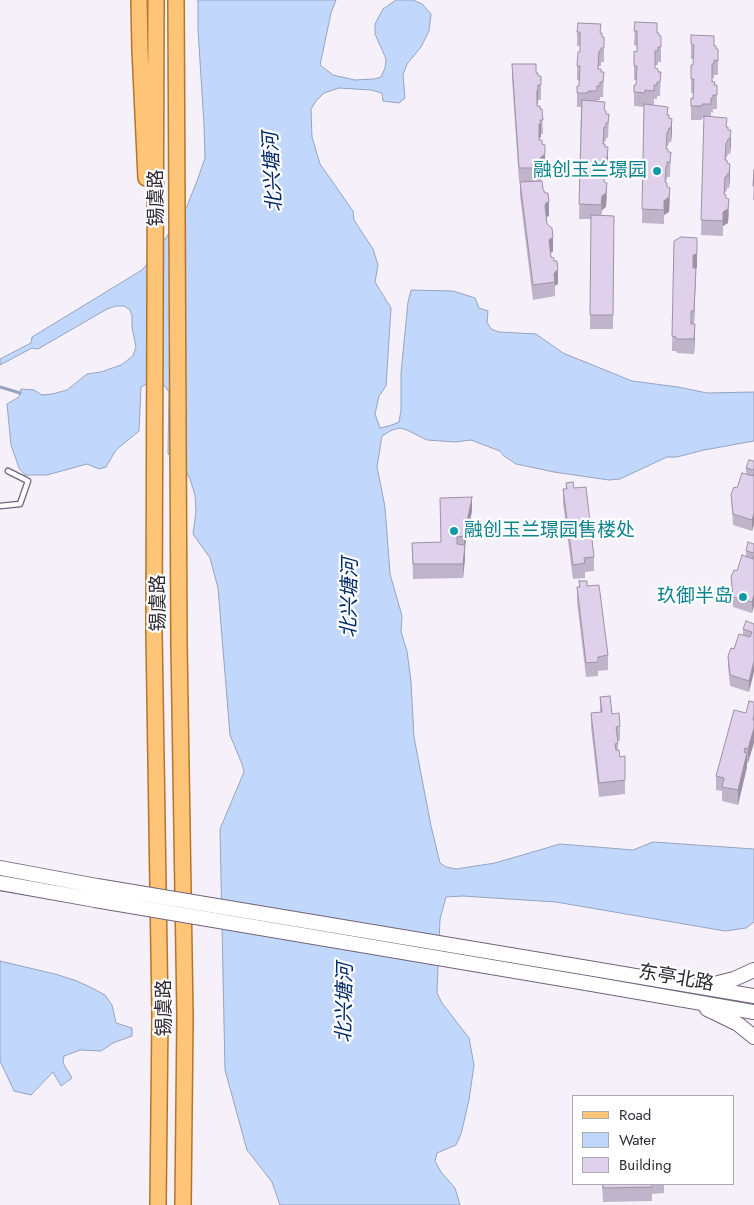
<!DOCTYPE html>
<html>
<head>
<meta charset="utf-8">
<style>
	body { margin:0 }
	#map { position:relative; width:754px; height:1205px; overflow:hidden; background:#f6f0fb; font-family:Jost,sans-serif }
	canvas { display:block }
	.legend { position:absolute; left:572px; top:1095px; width:162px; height:90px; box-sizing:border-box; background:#fff; border:1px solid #aba9ad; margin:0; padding:6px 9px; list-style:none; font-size:15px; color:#2e2832 }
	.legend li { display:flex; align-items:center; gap:10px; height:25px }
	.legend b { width:25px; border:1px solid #aba9ad }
</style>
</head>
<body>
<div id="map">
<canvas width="754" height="1205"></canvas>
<ul class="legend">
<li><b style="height:6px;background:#fec579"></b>Road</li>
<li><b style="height:14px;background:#c1d8fc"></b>Water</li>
<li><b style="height:14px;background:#dfd1eb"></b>Building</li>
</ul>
</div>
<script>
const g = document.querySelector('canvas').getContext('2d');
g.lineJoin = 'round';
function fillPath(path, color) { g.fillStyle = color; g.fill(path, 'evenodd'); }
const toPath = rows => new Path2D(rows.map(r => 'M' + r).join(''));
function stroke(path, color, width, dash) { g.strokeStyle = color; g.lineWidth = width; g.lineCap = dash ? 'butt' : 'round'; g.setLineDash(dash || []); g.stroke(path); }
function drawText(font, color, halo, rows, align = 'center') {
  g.font = font + ' Jost,"Noto Sans SC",sans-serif'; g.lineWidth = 4.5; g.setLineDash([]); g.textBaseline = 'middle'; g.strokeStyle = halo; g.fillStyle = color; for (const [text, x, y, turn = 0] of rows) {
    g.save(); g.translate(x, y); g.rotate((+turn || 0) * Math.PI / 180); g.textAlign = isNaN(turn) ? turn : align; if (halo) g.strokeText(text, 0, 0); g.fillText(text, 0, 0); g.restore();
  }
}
const water = toPath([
	[198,0,336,0,331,13,320,65,333,75,355,80,374,79,381,77,385,68,386,59,375,34,375,24,383,9,396,0,413,0,422,4,431,14,429,31,421,47,407,64,403,75,405,98,399,103,383,101,382,93,371,90,339,88,324,93,316,101,311,109,312,137,320,164,353,211,354,220,373,249,378,265,375,282,391,308,386,386,379,396,375,414,380,428,392,425,399,422,401,410,401,373,408,302,411,290,453,291,469,296,475,298,479,308,488,311,487,322,491,329,499,332,536,334,563,353,632,381,678,387,707,393,754,392,754,441,704,450,677,457,667,457,620,479,609,480,554,472,516,464,504,456,500,451,471,440,455,442,427,440,407,430,400,428,392,430,382,436,377,467,385,507,390,574,402,616,401,632,407,651,411,682,414,737,431,826,440,863,446,867,456,869,495,863,560,844,633,850,653,842,754,849,754,922,746,928,725,931,556,902,463,896,446,897,440,919,437,993,442,1003,469,1038,474,1065,469,1100,461,1134,456,1145,437,1153,435,1161,441,1172,455,1188,460,1205,280,1205,272,1182,247,1150,225,1070,220,829,244,772,242,764,230,735,218,588,210,558,193,534,196,511,195,495,190,479,183,465,168,454,169,392,164,385,157,384,148,383,141,387,139,431,116,450,106,467,99,469,87,464,47,475,25,475,19,468,11,445,7,404,19,397,21,389,34,390,42,395,52,394,67,390,87,374,101,372,121,365,133,356,136,347,132,327,132,316,130,310,124,306,116,306,107,309,38,349,32,348,0,365,0,359,31,343,32,337,142,270,154,256,187,206,197,181,205,158,204,125,198,29,198,0],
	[0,961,55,974,77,981,92,988,105,995,112,1005,116,1023,132,1028,132,1036,113,1043,101,1051,80,1050,64,1056,63,1063,72,1078,61,1086,53,1072,31,1095,14,1091,0,1061,0,961]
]);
fillPath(water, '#c1d8fc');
stroke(water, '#95a3bf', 1);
stroke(toPath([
	[0,387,20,393]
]), '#95a3bf', 3);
const lane = toPath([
	[0,506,20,504,28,481,8,471]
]);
const secondary = toPath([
	[0,868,97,886],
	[0,883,95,900],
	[594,969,754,996],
	[592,984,754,1012],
	[710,985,734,979,754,970],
	[707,1009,738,1024,754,1037]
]);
const primary = toPath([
	[139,0,140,50,146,178],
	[156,0,154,632,160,1016,158,1205],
	[176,0,179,644,185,1016,183,1205]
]);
stroke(lane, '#71647b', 7);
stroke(secondary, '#71647b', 16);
stroke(primary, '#b57526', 18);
stroke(lane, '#fff', 4.5);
stroke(secondary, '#fff', 14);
stroke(primary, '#fec579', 15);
const secondaryBridge = toPath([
	[97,886,594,969],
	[95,900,592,984]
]);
stroke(secondaryBridge, '#71647b', 16, []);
stroke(secondaryBridge, '#fff', 14);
fillPath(toPath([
	[635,22,657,33,659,36,661,36,661,62,658,62,658,65,655,65,655,69,658,72,661,72,660,96,657,96,657,99,654,99,654,105,645,105,668,115,672,133,671,142,669,142,668,146,667,146,666,149,668,152,671,152,670,177,667,177,667,180,666,180,666,183,670,202,669,212,664,215,664,224,642,223,644,107,634,106,634,85,636,85,637,80,634,80,634,66,637,52,637,46,634,45],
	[577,32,601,33,602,37,604,37,604,62,601,62,601,66,599,66,598,69,601,72,604,72,603,97,600,97,600,100,597,100,597,101,605,111,606,114,609,114,608,138,606,138,606,141,604,142,604,144,605,147,608,162,607,172,605,172,605,175,603,176,603,178,607,197,606,207,602,210,601,215,614,216,613,329,590,329,591,219,579,219,581,107,577,107,577,86,579,86,580,81,577,80,577,66,580,52,580,46,577,46],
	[691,35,714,46,716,49,718,49,718,75,714,75,714,78,712,78,712,82,715,85,717,85,717,109,713,109,713,113,711,112,711,117,727,127,731,144,730,154,728,154,727,157,726,158,726,160,727,163,730,178,729,188,727,188,727,191,725,192,725,194,729,213,728,223,723,226,723,236,701,235,704,118,702,118,702,120,691,120,691,98,693,99,693,93,691,93,691,79,693,65,694,59,691,59],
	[512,64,536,73,538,76,541,76,541,100,538,100,537,106,540,109,542,109,543,134,541,134,539,140,542,144,545,145,545,169,541,172,541,181,549,216,546,217,553,251,551,253,551,257,558,284,556,285,555,286,555,296,533,300,520,196,520,182,519,182,512,78],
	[754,170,754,200,753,200],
	[674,241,697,268,696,268,694,324,695,338,694,354,677,353,676,351,672,351],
	[754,461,754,524,752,531,733,525,731,494,737,488,746,474,746,468],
	[566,483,574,488,594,557,594,571,585,572,585,578,573,579,563,503,563,489,566,489],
	[472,511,465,545,465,559,463,578,413,579,412,543,440,542],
	[754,544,754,605,752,613,733,607,731,577,737,571,746,557,746,551],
	[579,581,587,586,608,655,608,670,598,671,598,676,586,677,577,602,577,587,579,587],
	[754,624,749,692,730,686,728,666,728,656,743,635,743,629],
	[600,697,620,726,620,740,618,741,618,750,620,757,625,756,625,794,599,797,591,727,591,713,600,712],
	[749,701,748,763,747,763,747,767,738,805,722,801,722,791,716,790,716,776,746,713],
	[602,1184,681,1184,681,1185,664,1185,664,1193,652,1194,652,1201,603,1202]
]), '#c0b4ca');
fillPath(toPath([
	[538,89,538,103,537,104,537,90],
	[672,119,672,133,671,142,671,128],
	[541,123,541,137,539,138,539,124],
	[731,130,731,144,730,154,730,139],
	[608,147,608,162,607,172,607,158],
	[545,154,545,169,541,172,540,158],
	[603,161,605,161,605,175,603,176,602,192],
	[730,164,730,178,729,188,729,174],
	[607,183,606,207,602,210,601,219,602,196,604,194],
	[670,188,669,212,664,215,664,224,664,201,667,199],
	[729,199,728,223,723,226,723,236,723,212,726,210],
	[549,202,549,216,546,217,545,206,546,203],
	[553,237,553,251,549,255,549,240],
	[697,254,697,268,696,268,694,325,693,255],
	[558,270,558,284,556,285,555,286,554,274,556,271],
	[695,324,695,338,694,354,694,339],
	[472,497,472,511,464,551,464,536],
	[754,513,754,524,752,531,752,520],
	[465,545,465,559,463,578,463,564],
	[754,594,754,605,752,613,752,602],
	[754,661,754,672,749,692,749,681],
	[754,715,754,743,748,763,748,749],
	[745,748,745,761,747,753,747,767,738,805,738,790]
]), '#9c92a4');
const building = toPath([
	[635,22,657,23,657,33,659,33,659,36,661,36,661,47,658,47,658,51,655,51,655,68,658,69,658,72,661,72,660,82,657,82,657,85,654,85,654,91,645,90,645,93,634,92,634,85,636,85,637,66,634,66,634,51,637,52,637,31,634,31,635,22],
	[578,23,601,24,600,33,602,33,602,37,604,37,604,48,601,48,601,51,599,51,598,69,601,69,601,72,604,72,603,82,600,82,600,86,597,86,597,91,588,91,588,93,577,93,577,86,579,86,580,66,577,66,578,52,580,52,580,32,577,32,578,23],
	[691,35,714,36,714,46,716,46,716,49,718,49,718,61,714,60,714,64,712,64,712,82,715,82,714,85,717,85,717,95,713,95,713,98,711,98,711,104,702,104,702,106,691,106,691,98,693,99,694,79,691,79,691,65,693,65,694,45,691,44,691,35],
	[512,64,536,64,536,73,538,73,538,76,541,76,541,85,538,85,538,89,537,90,537,106,540,106,540,109,542,109,543,120,540,120,541,123,539,124,539,140,542,140,542,144,545,145,545,154,540,158,541,168,519,168,512,64],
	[582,100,605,102,604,110,606,111,606,114,609,114,608,123,606,123,606,127,604,127,603,144,605,144,605,147,608,147,607,158,605,158,605,161,603,161,602,178,604,179,604,182,607,183,606,193,602,196,601,205,579,204,582,100],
	[644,104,668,107,667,115,669,115,669,118,672,119,671,128,669,128,668,132,667,132,666,149,668,149,668,152,671,152,670,162,667,162,667,166,666,166,665,182,667,183,667,187,670,188,669,197,664,201,664,210,642,209,644,104],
	[704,116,727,118,726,127,728,127,728,130,731,130,730,139,728,139,727,143,726,143,725,160,727,160,727,163,730,164,729,174,727,174,727,177,725,177,724,194,726,195,726,198,729,199,728,209,723,212,723,221,701,220,704,116],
	[754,170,754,186,753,186,754,170],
	[542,181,543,189,545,193,548,193,549,202,546,203,545,206,547,224,552,228,553,237,549,240,551,257,554,258,554,261,557,261,558,270,556,271,554,274,555,282,533,285,520,182,542,181],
	[591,215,614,216,613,315,590,315,591,215],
	[681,237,697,238,697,254,693,255,693,268,696,268,694,311,691,311,691,324,695,324,694,339,677,339,676,337,672,336,674,241,681,237],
	[749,460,754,461,754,470,746,468,749,460],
	[742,473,753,476,754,474,754,513,752,520,733,514,731,494,734,487,737,488,742,473],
	[573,482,574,488,586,487,594,557,584,558,585,563,573,565,563,489,567,489,566,483,573,482],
	[472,497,464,536,457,537,457,544,465,545,463,564,413,564,412,543,441,542,440,498,472,497],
	[748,542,754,544,754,553,746,551,748,542],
	[742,555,753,559,754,555,754,594,752,602,733,597,731,577,734,570,737,571,742,555],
	[579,581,587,581,587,586,599,585,608,655,598,657,598,662,586,663,577,587,580,587,579,581],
	[746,621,754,624,754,661,749,681,730,675,728,656,731,648,734,649,739,634,750,637,752,632,743,629,746,621],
	[610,696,612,714,619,713,620,726,616,727,618,743,615,744,616,750,619,750,620,757,625,756,625,780,599,783,591,713,602,712,600,697,610,696],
	[749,701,754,702,754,715,753,720,754,720,754,728,748,749,745,748,744,752,747,753,738,790,722,787,724,778,716,776,734,710,746,713,749,701],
	[603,1184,652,1184,652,1187,603,1188,603,1184]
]);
fillPath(building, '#dfd1eb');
stroke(building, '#9c92a4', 1);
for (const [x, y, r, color] of [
	[657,171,5,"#0f9aa8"],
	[454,531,5,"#0f9aa8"],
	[743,597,5,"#0f9aa8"]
]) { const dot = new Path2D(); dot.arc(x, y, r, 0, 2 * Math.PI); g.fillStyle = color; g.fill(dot); stroke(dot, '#fff', 2); }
drawText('19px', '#0d838f', '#fff', [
	["融创玉兰璟园",647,171],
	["融创玉兰璟园售楼处",464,531,"left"],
	["玖御半岛",733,597]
], 'right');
drawText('19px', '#2e2832', '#fff', [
	["锡虞路",157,198,-90],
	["锡虞路",159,603,-90],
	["东亭北路",676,979,10],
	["锡虞路",165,1008,-90]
]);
drawText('italic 20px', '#00296a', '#fff', [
	["北兴塘河",274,172,-93],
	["北兴塘河",351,598,-89],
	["北兴塘河",346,1003,-89]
]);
</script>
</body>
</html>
